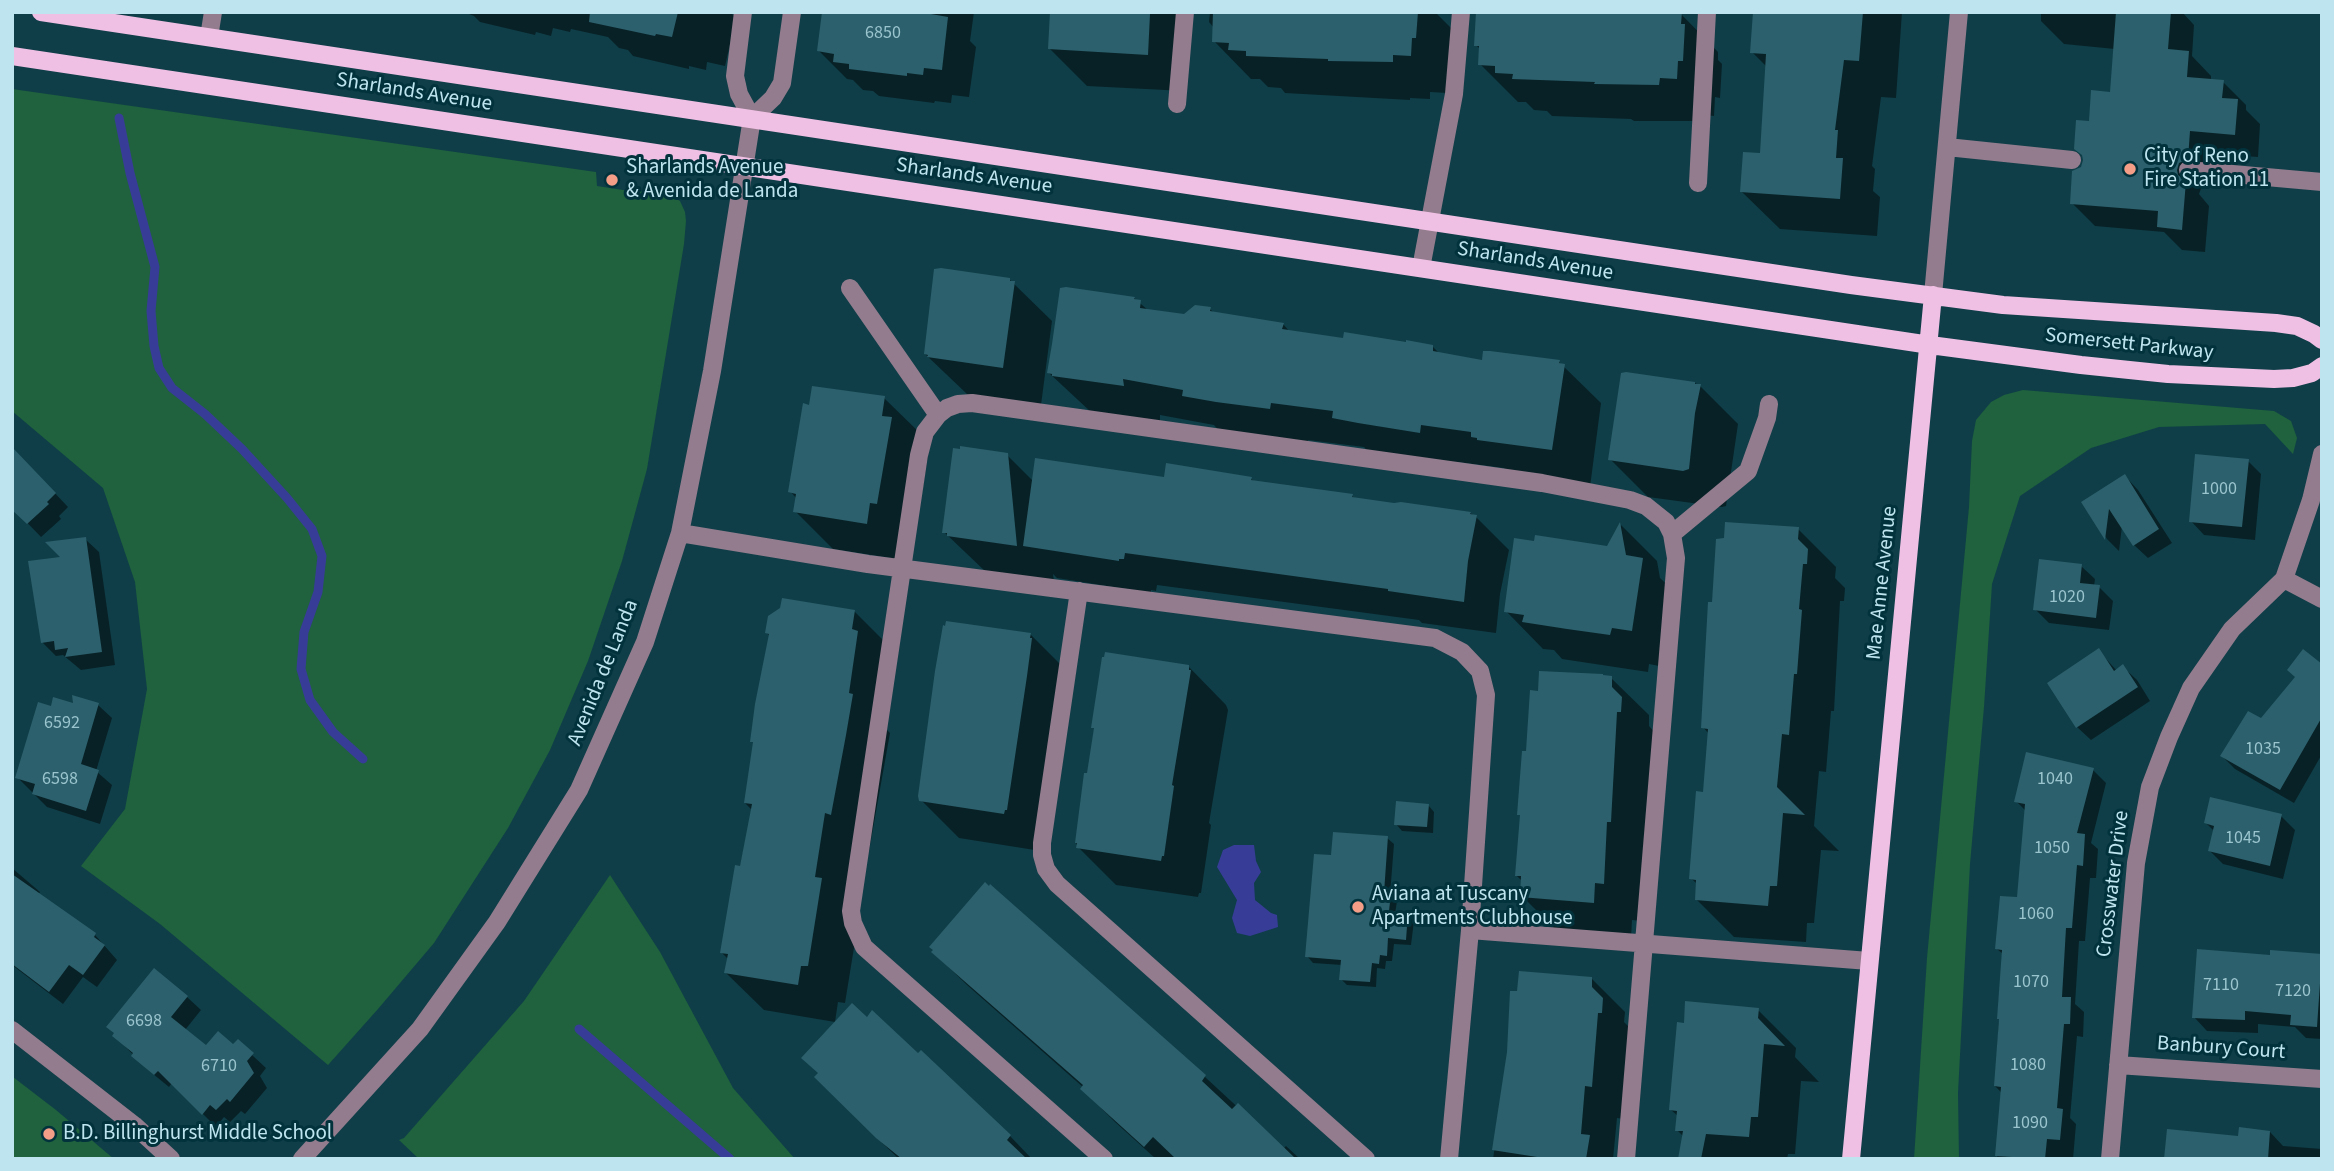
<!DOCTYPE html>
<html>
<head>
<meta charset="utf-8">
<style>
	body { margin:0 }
	#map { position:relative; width:2334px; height:1171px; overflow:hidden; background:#0f3e48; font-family:"Source Sans 3",sans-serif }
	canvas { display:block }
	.frame { position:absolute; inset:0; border:14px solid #bee5ef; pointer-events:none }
</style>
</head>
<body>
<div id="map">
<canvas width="2334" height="1171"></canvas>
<div class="frame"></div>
</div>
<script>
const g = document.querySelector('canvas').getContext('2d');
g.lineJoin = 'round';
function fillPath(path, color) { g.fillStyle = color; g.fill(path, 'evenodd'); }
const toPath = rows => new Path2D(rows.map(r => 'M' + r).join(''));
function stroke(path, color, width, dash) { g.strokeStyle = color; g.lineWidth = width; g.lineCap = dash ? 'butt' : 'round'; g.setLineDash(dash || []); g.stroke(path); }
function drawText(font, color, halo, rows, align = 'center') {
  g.font = font + ' "Source Sans 3",sans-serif'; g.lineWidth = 6; g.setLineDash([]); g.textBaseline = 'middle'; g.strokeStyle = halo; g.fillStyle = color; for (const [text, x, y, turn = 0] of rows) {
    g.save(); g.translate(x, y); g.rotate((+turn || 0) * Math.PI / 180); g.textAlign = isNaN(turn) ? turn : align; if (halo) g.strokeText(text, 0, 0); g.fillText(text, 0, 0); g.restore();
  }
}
fillPath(toPath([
	[12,89,596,172,597,186,623,190,667,193,680,201,685,212,686,221,684,244,647,469,622,561,588,661,550,750,508,828,434,943,378,1009,328,1065,160,924,81,866,125,809,147,689,135,582,103,488,12,411],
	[2023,390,2274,411,2291,421,2297,438,2293,454,2265,424,2159,427,2091,448,2020,496,1992,584,1984,707,1970,864,1958,1093,1959,1159,1914,1159,1927,958,1969,507,1972,441,1976,420,1991,402,2004,395],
	[610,875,660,952,733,1088,795,1159,419,1159,399,1140,404,1138,524,1001],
	[13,1077,56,1110,114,1159,12,1159]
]), '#1f623d');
fillPath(toPath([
	[1234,845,1254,845,1256,861,1261,872,1254,883,1255,900,1271,913,1277,915,1278,927,1250,936,1237,933,1232,918,1237,900,1217,867,1223,850]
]), '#373d97');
fillPath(toPath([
	[464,12,730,12,736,18,725,66,707,62,706,70,689,66,689,69,633,56,628,50,619,48,608,37,571,29,570,32,553,28,551,36,536,32,535,35,480,22,474,16],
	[824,12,974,12,970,41,976,47,969,97,952,95,951,103,935,101,934,103,879,96,873,91,863,90,853,80,847,79,819,51],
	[1052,12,1183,12,1185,91,1087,86,1049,48],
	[1210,12,1435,12,1452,29,1448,93,1430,92,1430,99,1410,98,1410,100,1285,93,1281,88,1268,87,1260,79,1251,79,1214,41,1214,28,1209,22],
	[1755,12,1902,12,1896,98,1881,97,1872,166,1875,169,1873,191,1880,197,1877,236,1780,229,1742,192,1762,155,1767,67,1752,52],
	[2041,12,2182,12,2194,25,2192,56,2211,76,2211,81,2223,82,2246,105,2246,110,2260,124,2258,157,2213,154,2211,182,2202,186,2199,194,2209,206,2205,252,2182,250,2164,232,2095,226,2072,203,2082,168,2091,123,2111,94,2115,49,2064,44,2041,21],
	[1681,14,1718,52,1718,60,1722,64,1720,98,1715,97,1714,116,1697,114,1696,121,1634,121,1631,119,1552,116,1547,111,1534,110,1526,102,1518,102,1480,64,1481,50,1476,45],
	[1009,279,1052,321,1041,405,967,394,925,354],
	[1134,298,1149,311,1184,316,1210,309,1215,314,1283,324,1290,332,1345,340,1433,347,1440,354,1484,362,1559,362,1601,403,1590,487,1510,474,1504,468,1458,462,1457,469,1371,455,1364,447,1308,440,1307,446,1221,433,1214,425,1160,415,1160,423,1092,413,1049,373],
	[1695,383,1700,386,1738,424,1726,506,1722,507,1648,497,1610,459],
	[884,398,922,435,920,447,928,456,914,541,904,560,833,549,795,511,797,499,790,491,810,407],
	[12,448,68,507,59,516,61,519,41,537,12,507],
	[1007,455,1033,481,1251,479,1255,482,1352,496,1355,499,1470,513,1476,517,1509,550,1500,594,1496,633,1422,623,1419,620,1157,585,1156,591,1151,590,1151,593,1057,578,1053,574,1054,582,987,573,944,532],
	[2248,461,2261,474,2255,540,2204,535,2191,521],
	[2125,476,2138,490,2172,543,2148,558,2134,545,2122,526,2119,551,2107,539,2084,503],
	[1621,525,1657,561,1660,578,1680,597,1669,668,1649,664,1648,672,1562,659,1554,650,1543,649,1506,611,1608,547],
	[1798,529,1836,567,1835,578,1845,588,1844,601,1840,601,1834,711,1831,711,1826,772,1819,771,1814,826,1839,851,1821,850,1814,923,1807,923,1806,942,1734,937,1696,899,1698,885,1691,878,1704,794,1709,734,1703,727,1714,604],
	[85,539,99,552,115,665,81,670,63,655,56,656,43,643,64,558],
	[2081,566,2095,579,2094,586,2099,587,2113,601,2109,630,2049,623,2035,609],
	[854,611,892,649,886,729,890,733,869,851,862,850,859,917,845,1003,838,1002,835,1022,764,1010,726,973,728,959,722,953,752,810,745,803,754,744,752,741,770,636,767,633],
	[1030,634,1068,672,1041,851,959,838,921,800],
	[2099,651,2117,671,2123,667,2137,680,2150,701,2091,740,2077,727],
	[1189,667,1226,705,1228,710,1209,823,1211,825,1201,893,1199,893,1198,897,1116,885,1078,847,1076,843,1089,775],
	[2322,667,2322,754,2294,803,2235,769,2222,756],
	[1611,678,1649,715,1649,726,1659,737,1641,921,1632,920,1631,939,1560,934,1522,896,1523,882,1516,875,1522,817,1519,814,1540,692],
	[98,705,112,718,96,771,112,785,100,824,47,807,17,777,52,708],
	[2093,770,2106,783,2091,843,2098,849,2096,878,2090,878,2085,941,2079,941,2075,1004,2084,1012,2083,1037,2077,1036,2070,1118,2076,1124,2073,1159,1997,1159,2002,1093,1995,1086,2003,954,1997,949,2019,899,2026,811,2016,801],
	[1428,805,1434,812,1433,833,1402,831,1396,824],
	[2281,816,2295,830,2283,879,2223,864,2210,851,2214,831,2206,823],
	[1387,838,1394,844,1390,895,1397,901,1395,914,1407,915,1414,921,1411,945,1394,944,1392,961,1386,961,1385,969,1377,968,1376,987,1347,985,1341,979,1342,965,1313,963,1307,956,1332,857],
	[12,868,40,892,38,895,95,935,117,960,97,987,83,977,63,1004,12,965],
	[991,886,1205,1077,1283,1149,1286,1146,1300,1159,1156,1159,1115,1122,1082,1089,1084,1088,967,985,933,952],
	[2322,956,2322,1039,2306,1038,2295,1027,2258,1024,2258,1033,2207,1031,2194,1017,2272,957],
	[1592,979,1625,1012,1624,1022,1635,1033,1624,1119,1617,1118,1613,1159,1493,1159,1509,1052],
	[187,997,201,1010,185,1030,207,1048,234,1047,238,1042,266,1068,260,1076,267,1088,245,1114,241,1111,230,1122,224,1117,216,1127,172,1083,169,1087,147,1069,114,1035],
	[1758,1010,1796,1048,1795,1057,1819,1082,1801,1081,1795,1154,1788,1154,1787,1159,1680,1159,1684,1137,1677,1130,1678,1116,1671,1110],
	[853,1115,1010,1136,1032,1159,899,1159],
	[2270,1132,2283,1146,2322,1149,2322,1159,2166,1159,2239,1138]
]), '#0007');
stroke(toPath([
	[119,118,130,173,155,267,151,311,154,346,159,368,172,388,205,414,242,449,287,498,312,529,322,556,318,592,304,632,301,669,310,700,333,732,363,759],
	[579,1029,730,1159]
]), '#373d97', 9);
fillPath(toPath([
	[590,12,678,12,672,37,656,34,655,36,589,22],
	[822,12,931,12,931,14,948,17,942,70,924,68,923,75,907,73,907,76,849,69,849,64,833,62,834,54,817,51],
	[1050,12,1139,12,1150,14,1148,55,1048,49],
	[1213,12,1418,12,1416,38,1412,38,1411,56,1393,55,1393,62,1328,61,1328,59,1246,56,1246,51,1228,50,1229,43,1212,42],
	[1476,12,1682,12,1681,24,1685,24,1683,61,1678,61,1677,79,1660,78,1659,85,1594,84,1595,82,1512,79,1513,74,1495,73,1495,66,1478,65,1479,46,1474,46],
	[1753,12,1863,12,1859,61,1844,60,1835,130,1838,130,1836,158,1843,158,1840,199,1740,192,1743,152,1760,153,1766,54,1750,53],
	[2116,12,2171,12,2168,49,2189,51,2187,77,2224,80,2222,98,2238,99,2235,135,2190,131,2188,159,2179,163,2177,170,2178,175,2186,181,2182,230,2157,227,2158,211,2070,204,2072,171,2081,167,2083,160,2082,155,2074,149,2076,120,2089,121,2091,90,2110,92],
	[941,268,1010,278,1010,281,1015,281,1003,368,927,357,928,355,924,354,934,269],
	[1066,287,1135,297,1134,299,1141,300,1140,308,1184,314,1195,305,1211,307,1210,311,1284,323,1282,329,1343,338,1344,332,1406,342,1406,340,1433,345,1433,351,1482,360,1483,351,1490,351,1560,360,1559,363,1565,364,1552,450,1477,440,1477,438,1471,437,1471,432,1421,425,1420,433,1358,423,1332,418,1333,411,1271,403,1270,409,1216,402,1182,396,1183,390,1123,379,1124,386,1052,376,1052,374,1047,373,1052,344,1060,288],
	[1626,372,1695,382,1695,384,1701,384,1695,413,1689,469,1683,471,1608,460,1621,373],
	[812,386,885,396,882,416,892,417,877,504,870,503,867,524,793,512,796,494,788,492,803,403,809,405],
	[960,446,1008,453,1017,546,947,536,947,533,942,533,953,448,960,449],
	[12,447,56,493,47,502,49,504,27,524,12,510],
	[2195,454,2249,459,2242,527,2189,522],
	[1035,458,1164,477,1166,463,1252,477,1251,480,1353,494,1352,497,1394,503,1401,502,1471,512,1470,514,1477,515,1468,561,1464,602,1388,591,1388,589,1125,553,1124,559,1119,559,1119,561,1023,546],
	[2125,474,2159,529,2133,546,2109,509,2105,540,2081,502],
	[1620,522,1626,555,1643,558,1632,631,1612,628,1610,635,1567,629,1522,622,1524,615,1504,612,1514,538,1534,541,1535,535,1607,546],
	[1725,522,1799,527,1798,539,1808,549,1807,564,1803,564,1799,609,1802,610,1797,674,1794,674,1789,735,1782,734,1777,787,1805,815,1783,813,1777,886,1770,886,1768,906,1695,900,1696,880,1689,879,1696,791,1703,792,1708,729,1701,728,1708,602,1712,602,1716,539,1724,538],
	[86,537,102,652,65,657,68,648,55,650,54,641,41,643,28,561,60,557,45,542],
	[2039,559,2082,564,2080,583,2100,585,2096,618,2033,610],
	[782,598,855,610,852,629,858,631,849,693,853,694,846,735,831,815,825,813,815,877,822,878,808,966,801,966,798,985,724,973,728,954,720,953,735,865,740,866,752,804,744,803,753,742,750,742,755,704,769,634,765,633,768,616,780,608],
	[946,621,1031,633,1030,638,1032,638,1027,676,1007,810,1005,810,1004,814,919,801,918,796,935,671,943,625,945,626],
	[2099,648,2114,671,2123,664,2138,687,2076,728,2047,683],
	[2303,649,2322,664,2322,717,2280,790,2220,756,2248,711,2261,718,2295,677,2287,670],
	[1105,652,1189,665,1189,670,1191,670,1172,785,1174,786,1164,856,1162,856,1161,861,1076,848,1077,843,1075,843,1084,773,1087,773,1094,728,1091,728,1102,657,1104,657],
	[1539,671,1603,674,1603,675,1612,676,1612,687,1622,697,1621,712,1617,712,1611,822,1607,822,1604,884,1595,883,1594,903,1520,897,1521,876,1515,876,1520,815,1517,815,1522,751,1526,751,1530,690,1538,691],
	[72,695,99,703,81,764,99,770,86,811,32,794,35,784,15,778,38,702,51,706,53,697,73,703],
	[2026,752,2094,768,2077,833,2085,834,2083,866,2077,865,2072,928,2066,928,2062,997,2071,997,2070,1024,2064,1024,2057,1108,2063,1109,2060,1140,2047,1139,2045,1159,1995,1156,2001,1087,1994,1086,1999,1019,1997,1019,2002,950,1995,949,2000,896,2017,897,2025,804,2014,802],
	[2210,797,2282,814,2270,866,2208,851,2214,826,2204,823],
	[1396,801,1429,804,1427,827,1394,825],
	[1333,832,1388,836,1384,893,1391,893,1389,911,1408,913,1406,940,1388,938,1387,956,1380,955,1379,964,1372,963,1370,982,1339,980,1341,960,1305,957,1314,854,1331,855],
	[12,874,96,933,94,937,105,945,83,975,69,965,49,992,12,964],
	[985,882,989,886,990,884,1206,1075,1202,1081,1232,1109,1238,1103,1296,1159,1176,1159,1153,1137,1144,1147,1122,1127,1080,1089,1083,1085,931,952,933,950,929,947],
	[2197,949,2270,955,2270,950,2322,954,2317,1027,2290,1025,2291,1015,2245,1011,2245,1020,2192,1018],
	[154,968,188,996,171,1017,206,1045,218,1031,233,1044,238,1039,254,1053,247,1061,254,1073,230,1102,227,1099,216,1110,210,1105,202,1115,158,1071,154,1075,131,1056,133,1053,112,1036,114,1033,106,1027],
	[1519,971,1592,977,1592,987,1603,998,1602,1013,1598,1013,1592,1087,1585,1086,1581,1134,1590,1135,1586,1159,1550,1159,1492,1150,1507,1052,1510,991,1517,991],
	[1685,1001,1759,1008,1758,1018,1785,1046,1764,1044,1758,1117,1751,1117,1749,1137,1706,1134,1701,1159,1678,1159,1683,1131,1675,1131,1677,1111,1669,1110,1677,1022,1684,1023],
	[852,1003,867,1017,872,1010,918,1053,921,1050,1011,1135,1007,1140,1027,1159,902,1159,876,1138,814,1077,818,1073,801,1058],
	[2239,1127,2270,1131,2268,1159,2164,1159,2167,1129,2238,1136]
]), '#2c606c');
stroke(toPath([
	[743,12,735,76,739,94,752,118],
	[209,37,213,12],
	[1177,104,1185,12],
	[752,118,773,98,782,83,792,12],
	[1947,147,2072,160],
	[2188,170,2322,182],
	[1698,183,1707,12],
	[1421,268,1454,94,1461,12],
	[850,288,938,415],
	[1933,295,1959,12],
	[680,533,868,564,1435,638,1462,652,1480,671,1486,695,1470,930,1449,1159],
	[1672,534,1748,471,1767,418,1769,404],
	[2284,579,2322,599],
	[1079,591,1042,843,1042,855,1046,869,1057,884,1366,1159],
	[1470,930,1869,961],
	[12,1030,134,1125,171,1159],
	[2118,1065,2322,1079],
	[302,1159,420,1029,497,922,579,790,645,642,680,533,712,371,752,118],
	[1104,1159,864,947,853,923,851,911,919,455,925,432,938,415,947,408,958,404,972,403,1542,483,1630,500,1646,506,1666,522,1672,534,1676,558,1626,1159],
	[2110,1159,2136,863,2150,787,2169,737,2191,688,2232,629,2284,579,2311,500,2322,454]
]), '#937c8d', 18);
stroke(toPath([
	[41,12,1851,285,2003,305,2276,323,2297,326,2314,334,2322,340],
	[12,56,1930,345,2081,365,2168,374,2274,379,2293,378,2312,373,2322,366],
	[1851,1159,1933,295]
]), '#f0bfe4', 18);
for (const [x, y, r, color] of [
	[2130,169,7,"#f49e88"],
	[612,180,7,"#f49e88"],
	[1358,907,7,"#f49e88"],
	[49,1134,7,"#f49e88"]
]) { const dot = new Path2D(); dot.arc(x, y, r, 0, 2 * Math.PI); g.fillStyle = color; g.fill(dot); stroke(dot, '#02333d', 2.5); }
drawText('18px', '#9ac4ce', null, [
	["6850",883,34],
	["1000",2219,490],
	["1020",2067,598],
	["6592",62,724],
	["1035",2263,750],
	["6598",60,780],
	["1040",2055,780],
	["1045",2243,839],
	["1050",2052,849],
	["1060",2036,915],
	["1070",2031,983],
	["7110",2221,986],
	["7120",2293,992],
	["6698",144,1022],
	["1080",2028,1066],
	["6710",219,1067],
	["1090",2030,1124]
]);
drawText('21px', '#bee5ef', '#02333d', [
	["Sharlands Avenue",414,93,9],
	["Sharlands Avenue",974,177,8],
	["Sharlands Avenue",1535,262,9],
	["Somersett Parkway",2129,345,6],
	["Mae Anne Avenue",1883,583,-84],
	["Avenida de Landa",604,673,-68],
	["Crosswater Drive",2114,884,-83],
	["Banbury Court",2221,1049,4]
]);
drawText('21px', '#bee5ef', '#02333d', [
	["City of Reno",2144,157],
	["Fire Station 11",2144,181],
	["Sharlands Avenue",626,168],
	["& Avenida de Landa",626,192],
	["Aviana at Tuscany",1372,895],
	["Apartments Clubhouse",1372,919],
	["B.D. Billinghurst Middle School",63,1134]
], 'left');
</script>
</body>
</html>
